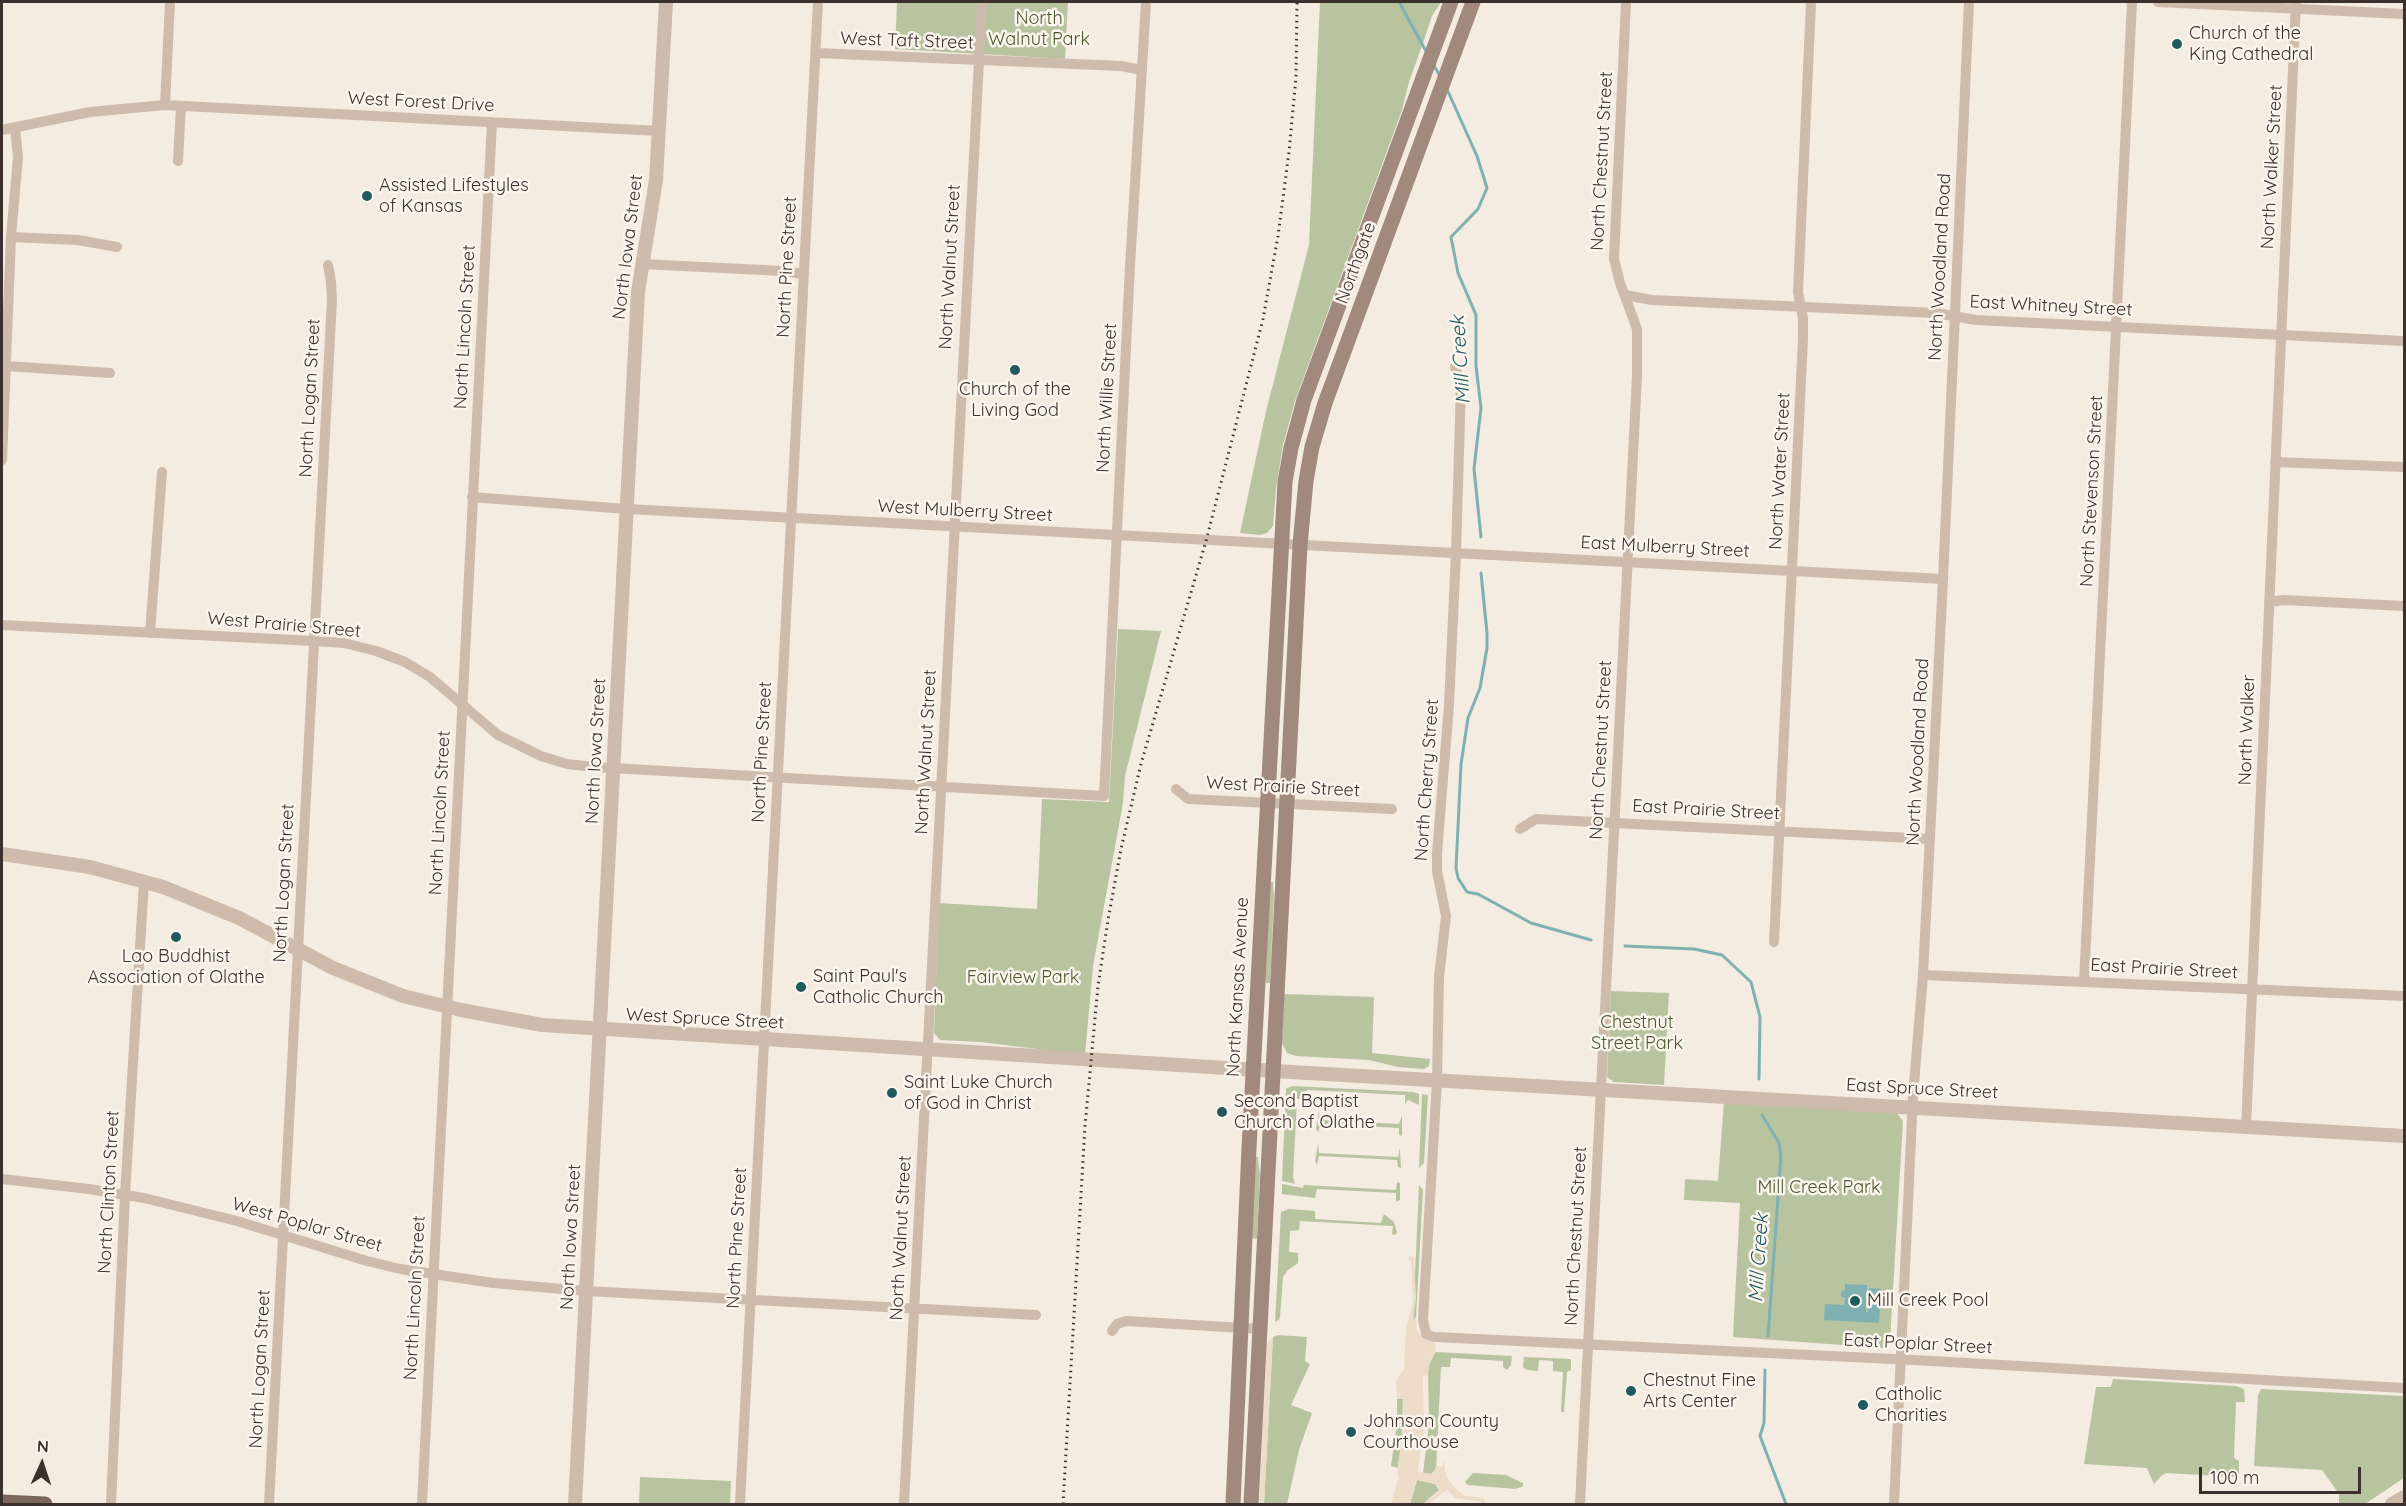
<!DOCTYPE html>
<html>
<head>
<meta charset="utf-8">
<style>
	body { margin:0 }
	#map { position:relative; width:2406px; height:1506px; overflow:hidden; background:#f4ebe1; font-family:Quicksand,sans-serif }
	canvas { display:block }
	.frame { position:absolute; inset:0; border:3px solid #3b302b; pointer-events:none }
	.north { position:absolute; left:12px; top:1434px; width:60px; height:60px; -webkit-text-stroke:4px #fbf5ee; paint-order:stroke; rotate:3deg; font-size:16px; font-weight:700; line-height:24px; text-align:center; color:#3b302b }
	.north::after { content:''; display:block; margin:auto; width:21px; height:27px; background:#3b302b; clip-path:polygon(50% 0,100% 100%,50% 72%,0 100%) }
	.scale { position:absolute; left:2199px; top:1467px; width:162px; height:27px; box-sizing:border-box; border:3px solid #3b302b; border-top:0; padding-left:8px; font-size:18px; line-height:21px; white-space:nowrap; color:#3b302b; -webkit-text-stroke:4px #fbf5ee; paint-order:stroke }
</style>
</head>
<body>
<div id="map">
<canvas width="2406" height="1506"></canvas>
<div class="frame"></div>
<div class="north">N</div>
<div class="scale">100 m</div>
</div>
<script>
const g = document.querySelector('canvas').getContext('2d');
g.lineJoin = 'round';
function fillPath(path, color) { g.fillStyle = color; g.fill(path, 'evenodd'); }
const toPath = rows => new Path2D(rows.map(r => 'M' + r).join(''));
function stroke(path, color, width, dash) { g.strokeStyle = color; g.lineWidth = width; g.lineCap = dash ? 'butt' : 'round'; g.setLineDash(dash || []); g.stroke(path); }
function drawText(font, color, halo, rows, align = 'center') {
  g.font = font + ' Quicksand,sans-serif'; g.lineWidth = 5; g.setLineDash([]); g.textBaseline = 'middle'; g.strokeStyle = halo; g.fillStyle = color; for (const [text, x, y, turn = 0] of rows) {
    g.save(); g.translate(x, y); g.rotate((+turn || 0) * Math.PI / 180); g.textAlign = isNaN(turn) ? turn : align; if (halo) g.strokeText(text, 0, 0); g.fillText(text, 0, 0); g.restore();
  }
}
fillPath(toPath([
	[897,2,1068,2,1065,59,895,49],
	[1320,2,1441,2,1432,16,1424,40,1409,82,1402,110,1295,401,1283,445,1276,489,1273,526,1267,533,1260,535,1240,533,1266,411,1309,245],
	[1118,629,1161,631,1125,776,1123,803,1093,966,1085,1055,980,1042,940,1040,934,1033,939,903,1037,909,1042,799,1109,802],
	[1268,882,1273,882,1274,896,1270,983,1266,983,1264,975],
	[1611,991,1669,993,1664,1085,1614,1082,1607,1077],
	[1284,994,1374,997,1372,1053,1430,1059,1429,1066,1424,1069,1398,1067,1369,1060,1296,1056,1287,1053,1282,1043],
	[1292,1086,1413,1092,1419,1094,1419,1105,1408,1100,1405,1104,1405,1095,1307,1090,1306,1098,1297,1099,1293,1177,1295,1184,1282,1181,1286,1089],
	[1422,1094,1428,1095,1424,1163,1419,1168],
	[1724,1101,1896,1112,1903,1121,1890,1341,1883,1348,1733,1337,1740,1203,1684,1200,1685,1179,1718,1181],
	[1319,1111,1320,1120,1399,1124,1402,1115,1402,1134,1401,1136,1399,1135,1399,1128,1321,1124,1318,1132,1316,1129],
	[1318,1144,1319,1153,1398,1157,1400,1148,1401,1168,1398,1167,1397,1160,1319,1156,1317,1165,1315,1161],
	[1254,1157,1258,1157,1260,1175,1257,1239,1252,1238,1251,1234],
	[1397,1182,1400,1183,1400,1200,1396,1202,1396,1193,1317,1189,1315,1198,1282,1194,1282,1184,1303,1188,1304,1185,1396,1190],
	[1419,1185,1423,1190,1416,1317,1413,1320],
	[1289,1209,1315,1211,1315,1219,1381,1223,1384,1214,1394,1222,1397,1232,1395,1235,1392,1234,1393,1226,1300,1221,1299,1230,1290,1231,1289,1252,1298,1253,1298,1263,1288,1270,1283,1277,1280,1317,1279,1320,1275,1322,1281,1212],
	[1278,1335,1307,1337,1305,1361,1310,1364,1291,1405,1312,1413,1299,1450,1287,1504,1264,1504,1273,1337],
	[1435,1352,1512,1356,1511,1365,1507,1370,1503,1367,1503,1361,1451,1358,1450,1367,1441,1367,1436,1469,1431,1474,1423,1473,1429,1424,1428,1368],
	[1524,1357,1571,1359,1571,1370,1567,1372,1564,1412,1561,1412,1563,1372,1553,1371,1553,1361,1539,1360,1538,1371,1527,1370,1523,1367],
	[2113,1379,2236,1386,2244,1389,2245,1402,2236,1402,2234,1458,2239,1461,2239,1474,2236,1477,2166,1473,2161,1476,2154,1484,2147,1468,2084,1464,2096,1387,2111,1387],
	[2261,1389,2404,1396,2404,1478,2365,1504,2339,1504,2339,1494,2322,1470,2254,1466,2258,1395],
	[1403,1398,1402,1438,1398,1468,1391,1466,1397,1425,1397,1399],
	[1473,1473,1506,1475,1523,1483,1523,1486,1515,1489,1468,1485,1465,1482],
	[640,1477,731,1481,730,1504,639,1504],
	[1417,1480,1435,1484,1439,1490,1423,1504,1410,1504]
]), '#b8c4a0');
fillPath(toPath([
	[1409,1256,1414,1257,1416,1299,1413,1320,1416,1317,1417,1330,1423,1338,1435,1343,1436,1352,1430,1361,1428,1375,1423,1376,1424,1425,1418,1472,1433,1474,1436,1466,1442,1467,1444,1460,1446,1477,1458,1491,1466,1496,1483,1498,1486,1504,1482,1504,1482,1502,1455,1498,1447,1490,1428,1504,1423,1504,1438,1493,1439,1487,1435,1484,1417,1480,1410,1504,1391,1504,1399,1476,1397,1475,1404,1416,1403,1399,1397,1399,1396,1381,1404,1369,1406,1329,1413,1301,1411,1260,1408,1260],
	[1273,1337,1264,1504,1259,1504,1267,1343]
]), '#ecdcc8');
fillPath(toPath([
	[1845,1284,1867,1285,1866,1313,1868,1312,1869,1288,1881,1289,1879,1323,1824,1320,1825,1304,1844,1305,1845,1298,1841,1296,1841,1292,1845,1290]
]), '#7fb0b2');
stroke(toPath([
	[1399,2,1427,53],
	[1433,64,1440,76],
	[1446,87,1477,156,1487,188,1478,209,1451,237,1458,273,1476,315,1476,366,1481,408,1474,469,1481,537],
	[1481,573,1487,633,1487,648,1480,688,1468,718,1461,764,1456,868,1458,878,1467,892,1478,894,1531,923,1591,940],
	[1625,946,1694,949,1722,955,1751,982,1760,1017,1759,1079],
	[1762,1115,1779,1143,1781,1156,1768,1336],
	[1765,1370,1764,1423,1760,1436,1786,1504]
]), '#7fb0b2', 3);
stroke(toPath([
	[2158,2,2404,14],
	[816,53,1121,66,1142,70],
	[165,105,170,2],
	[2,130,90,112,165,105,659,131],
	[178,161,181,106],
	[11,237,78,240,117,247],
	[642,264,783,271,803,274],
	[1625,295,1652,300,1936,313,1976,320,2404,341],
	[6,366,110,373],
	[1455,367,1461,385,1456,553,1449,705,1437,853,1437,871,1446,916,1439,977,1437,1080,1423,1320,1426,1334,1434,1337,1914,1360,2404,1388],
	[2,460,11,237,18,157,15,128],
	[2275,462,2404,467],
	[472,497,627,509,1943,579],
	[2269,602,2284,600,2404,606],
	[2,625,314,641,344,643,376,651,405,662,430,677,498,735,541,756,567,764,594,767,1104,796,1130,266,1146,2],
	[150,633,162,472],
	[1176,789,1188,799,1392,809],
	[1520,829,1536,819,1930,839],
	[1774,942,1803,338,1803,319,1798,292,1811,2],
	[1923,975,2404,996],
	[2084,982,2132,2],
	[2246,1127,2296,2],
	[2,1179,89,1189,144,1198,237,1221,367,1261,400,1269,493,1283,586,1291,1036,1315],
	[1112,1331,1117,1324,1126,1321,1260,1329],
	[111,1504,125,1195,144,881],
	[269,1504,332,300,331,282,328,265],
	[422,1504,492,122],
	[740,1504,818,2],
	[904,1504,982,2],
	[1580,1504,1637,376,1637,329,1620,283,1614,259,1626,2],
	[1894,1504,1913,1096,1923,975,1943,579,1969,2]
]), '#cdbbac', 10);
stroke(toPath([
	[2,854,90,867,163,887,239,918,333,968,403,996,461,1010,542,1025,1274,1071,2404,1136],
	[575,1504,638,292,656,180,666,2],
	[2392,1504,2404,1497]
]), '#cdbbac', 14);
stroke(toPath([
	[1233,1504,1249,1148,1285,482,1291,448,1304,400,1451,2],
	[1251,1504,1300,545,1306,481,1312,447,1325,403,1473,2]
]), '#a18a7d', 15);
stroke(toPath([
	[2,1502,45,1504]
]), '#7d675c', 15);
stroke(toPath([
	[1063,1504,1085,1126,1098,986,1108,920,1121,849,1141,764,1206,541,1263,319,1278,236,1289,152,1296,77,1297,2]
]), '#3b302b', 3, [1.5, 4.5]);
for (const [x, y, r, color] of [
	[2177,44,6,"#1f5a5e"],
	[367,196,6,"#1f5a5e"],
	[1015,370,6,"#1f5a5e"],
	[176,937,6,"#1f5a5e"],
	[801,987,6,"#1f5a5e"],
	[892,1093,6,"#1f5a5e"],
	[1222,1112,6,"#1f5a5e"],
	[1855,1301,6,"#1f5a5e"],
	[1631,1391,6,"#1f5a5e"],
	[1863,1405,6,"#1f5a5e"],
	[1351,1432,6,"#1f5a5e"]
]) { const dot = new Path2D(); dot.arc(x, y, r, 0, 2 * Math.PI); g.fillStyle = color; g.fill(dot); stroke(dot, '#fbf5ee', 2); }
drawText('18px', '#4a5a2e', '#fbf5ee', [
	["North",1039,19],
	["Walnut Park",1039,40],
	["Fairview Park",1023,978],
	["Chestnut",1637,1023],
	["Street Park",1637,1044],
	["Mill Creek Park",1819,1188]
]);
drawText('18px', '#3b302b', '#fbf5ee', [
	["Church of the",2189,34],
	["King Cathedral",2189,55],
	["Assisted Lifestyles",379,186],
	["of Kansas",379,207],
	["Church of the",1015,390,"center"],
	["Living God",1015,411,"center"],
	["Lao Buddhist",176,957,"center"],
	["Association of Olathe",176,978,"center"],
	["Saint Paul's",813,977],
	["Catholic Church",813,998],
	["Saint Luke Church",904,1083],
	["of God in Christ",904,1104],
	["Second Baptist",1234,1102],
	["Church of Olathe",1234,1123],
	["Mill Creek Pool",1867,1301],
	["Chestnut Fine",1643,1381],
	["Arts Center",1643,1402],
	["Catholic",1875,1395],
	["Charities",1875,1416],
	["Johnson County",1363,1422],
	["Courthouse",1363,1443]
], 'left');
drawText('18px', '#3b302b', '#fbf5ee', [
	["West Taft Street",907,41,2],
	["West Forest Drive",421,102,3],
	["North Chestnut Street",1602,161,-87],
	["North Walker Street",2272,167,-87],
	["North Iowa Street",628,247,-83],
	["Northgate",1356,263,-70],
	["North Pine Street",787,267,-87],
	["North Walnut Street",950,267,-87],
	["North Woodland Road",1940,267,-87],
	["East Whitney Street",2051,306,3],
	["North Lincoln Street",465,327,-87],
	["North Logan Street",310,398,-87],
	["North Willie Street",1107,398,-87],
	["North Water Street",1780,471,-87],
	["North Stevenson Street",2092,491,-87],
	["West Mulberry Street",965,511,3],
	["East Mulberry Street",1665,547,3],
	["West Prairie Street",284,625,5],
	["North Walker",2247,730,-88],
	["North Chestnut Street",1601,750,-87],
	["North Iowa Street",596,751,-87],
	["North Pine Street",762,752,-87],
	["North Walnut Street",926,752,-87],
	["North Woodland Road",1918,752,-87],
	["North Cherry Street",1427,780,-86],
	["West Prairie Street",1283,787,3],
	["East Prairie Street",1706,810,3],
	["North Lincoln Street",440,813,-87],
	["North Logan Street",284,883,-87],
	["East Prairie Street",2164,969,3],
	["North Kansas Avenue",1238,987,-87],
	["West Spruce Street",705,1019,3],
	["East Spruce Street",1922,1089,3],
	["North Clinton Street",109,1192,-87],
	["West Poplar Street",307,1225,16],
	["North Chestnut Street",1576,1236,-87],
	["North Iowa Street",571,1237,-87],
	["North Pine Street",737,1238,-87],
	["North Walnut Street",901,1238,-87],
	["North Lincoln Street",415,1298,-87],
	["East Poplar Street",1918,1344,3],
	["North Logan Street",260,1369,-87]
]);
drawText('italic 20px', '#1f5a5e', '#fbf5ee', [
	["Mill Creek",1461,360,-94],
	["Mill Creek",1759,1258,-86]
]);
</script>
</body>
</html>
